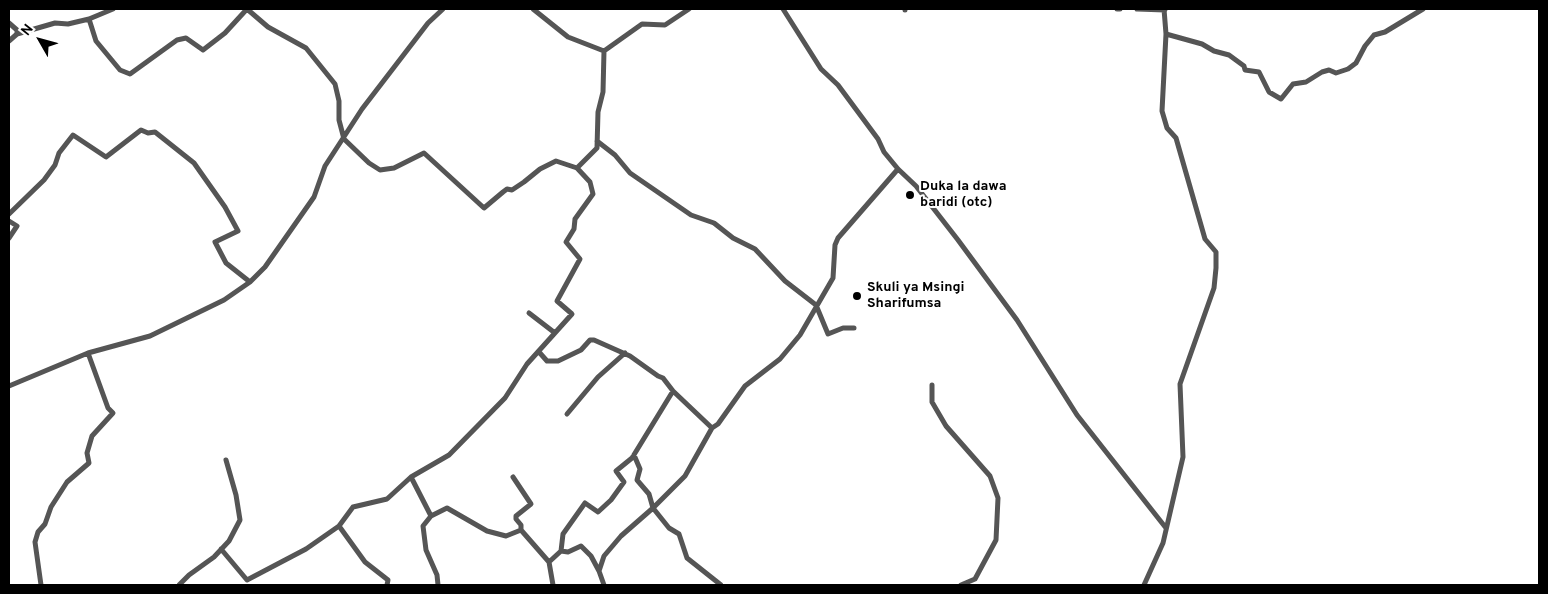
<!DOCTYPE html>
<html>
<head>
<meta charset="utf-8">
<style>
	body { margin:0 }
	#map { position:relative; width:1548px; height:594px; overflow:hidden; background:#fff; font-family:Overpass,sans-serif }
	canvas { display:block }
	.frame { position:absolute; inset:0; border:10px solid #000; pointer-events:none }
	.north { position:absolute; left:15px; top:15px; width:50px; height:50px; -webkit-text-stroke:4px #fff; paint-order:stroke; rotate:308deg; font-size:14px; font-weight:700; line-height:20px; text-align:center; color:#000 }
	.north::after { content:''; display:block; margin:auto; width:18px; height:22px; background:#000; clip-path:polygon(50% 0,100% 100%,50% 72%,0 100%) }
</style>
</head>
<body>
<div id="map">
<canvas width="1548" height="594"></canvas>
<div class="frame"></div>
<div class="north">N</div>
</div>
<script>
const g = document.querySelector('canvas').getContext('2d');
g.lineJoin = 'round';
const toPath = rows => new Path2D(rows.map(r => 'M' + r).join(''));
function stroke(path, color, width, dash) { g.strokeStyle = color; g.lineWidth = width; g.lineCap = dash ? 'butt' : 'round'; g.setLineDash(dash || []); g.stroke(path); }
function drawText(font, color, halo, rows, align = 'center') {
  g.font = font + ' Overpass,sans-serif'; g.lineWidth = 4; g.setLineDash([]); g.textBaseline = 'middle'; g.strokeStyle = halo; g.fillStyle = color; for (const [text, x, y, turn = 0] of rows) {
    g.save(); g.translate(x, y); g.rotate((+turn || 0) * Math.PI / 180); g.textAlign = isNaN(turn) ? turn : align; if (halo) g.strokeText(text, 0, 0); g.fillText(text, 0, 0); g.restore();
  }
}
stroke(toPath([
	[247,9,268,27,306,48,335,84,339,101,339,120,344,139,369,163,380,170,394,168,424,153,484,208,503,192,507,189,512,190,524,182,540,169,556,161,577,168,597,148,598,112,603,92,604,51],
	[533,9,568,37,604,51],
	[783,9,821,69,838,85,878,139,884,152,898,169,916,186,958,240,1017,320,1077,415,1166,528],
	[905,9,905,10],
	[1117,9,1120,9],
	[1137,9,1165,10],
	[89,19,96,41,120,70,130,74,177,40,186,38,203,50,225,33,247,9],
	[9,23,17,30,17,34],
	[1166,34,1202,44,1214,51,1229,55,1244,66,1245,70,1259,72,1269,92,1281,99,1293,84,1306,82,1322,72,1329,70,1336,73,1348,69,1356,63,1365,46,1374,35,1385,32,1423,9],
	[9,41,17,34,55,23,68,24,89,19,113,9],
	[604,51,642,24,665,25,689,9],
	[597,141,615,155,630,173,691,215,714,223,733,238,755,249,785,281,816,305,828,334,843,328,854,328],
	[9,214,44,180,55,165,59,153,73,135,106,157,141,130,148,133,155,132,194,163,225,207,238,231,215,242,226,263,250,282],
	[9,221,17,226,9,238],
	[529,313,555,333],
	[539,352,547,361,558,361,581,350,590,340,594,340,630,356,658,376,663,378,673,391,632,458,616,471,624,482,611,500,598,512,585,503,563,534,561,551,549,562],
	[932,385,932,402,946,426,990,476,998,498,996,540,975,579,961,585],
	[9,386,88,353,150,336,224,300,250,282,265,267,314,197,325,166,362,109,428,23,443,9],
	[567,414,598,377,625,353],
	[712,428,718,424,745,386,780,359,800,335,833,278,835,245,838,238,898,169],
	[634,455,640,469,637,480,649,494,653,508,669,528,679,534,687,558,721,585],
	[411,477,431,516,447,508,487,531,506,536,521,530],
	[513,477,531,504,516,516,516,519,521,525,521,530,549,562,553,585],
	[431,516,423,526,426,550,437,575,438,585],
	[339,526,365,562,388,580,387,585],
	[221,549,247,580,306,549,339,526,353,507,387,499,411,477,449,455,505,398,527,364,572,314,557,301,580,259,566,242,574,229,575,219,593,194,590,182,577,168],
	[561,551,568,552,581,546,591,556,599,571],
	[41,585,35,542,38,532,45,524,51,507,67,482,89,463,87,453,92,436,113,413,108,408,88,353],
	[179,585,189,575,214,557,229,541,240,520,236,495,226,460],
	[604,585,599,571,604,556,621,536,653,508,685,476,712,428,673,391],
	[1144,585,1163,543,1183,457,1180,384,1214,288,1216,268,1216,252,1205,239,1176,138,1167,128,1162,111,1166,34,1164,9]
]), '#555', 5);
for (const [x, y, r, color] of [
	[910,195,5,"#000"],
	[857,296,5,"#000"]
]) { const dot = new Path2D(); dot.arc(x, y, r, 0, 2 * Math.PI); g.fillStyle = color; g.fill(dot); stroke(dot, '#fff', 2); }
drawText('bold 14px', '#000', '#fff', [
	["Duka la dawa",920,187],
	["baridi (otc)",920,203],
	["Skuli ya Msingi",867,288],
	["Sharifumsa",867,304]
], 'left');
</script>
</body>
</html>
